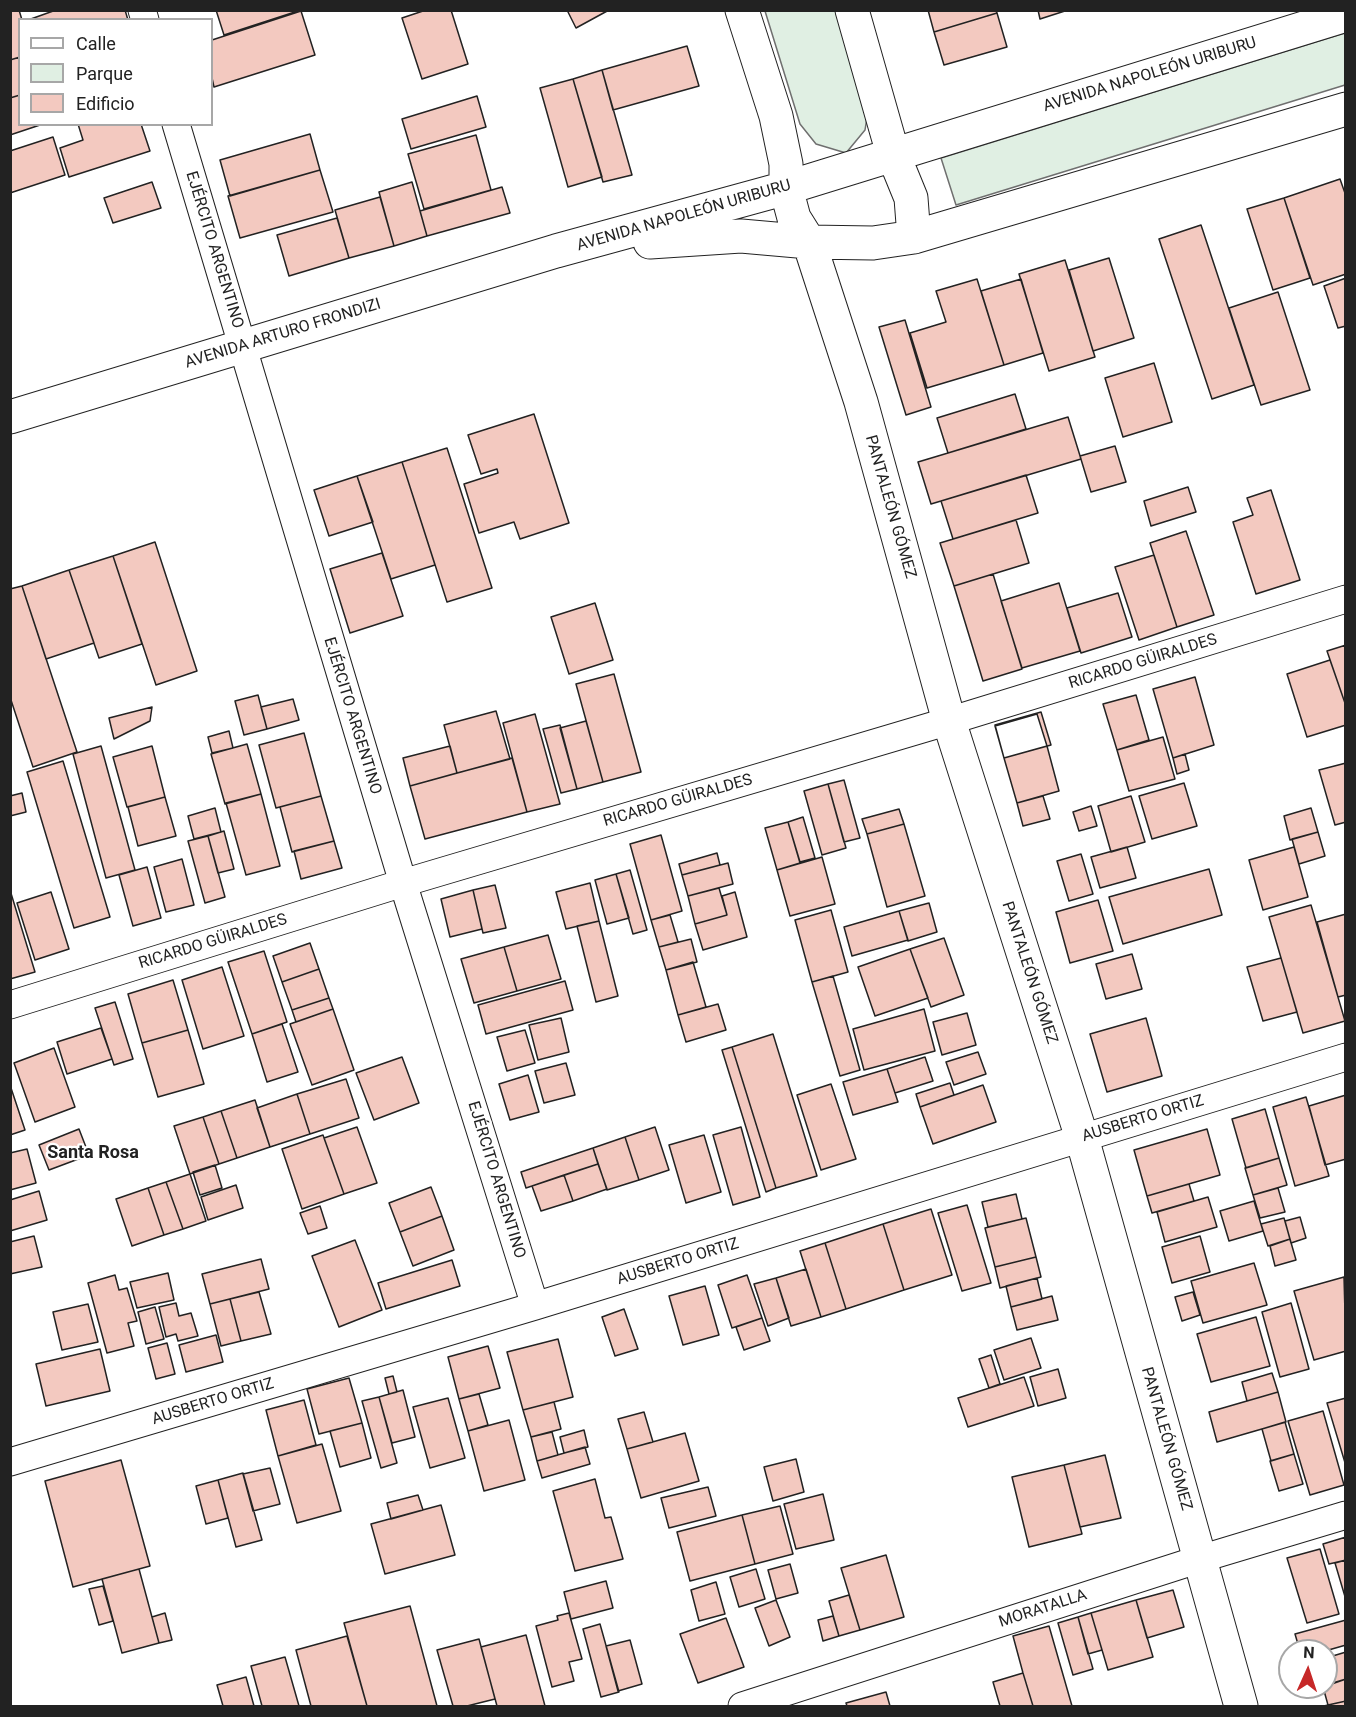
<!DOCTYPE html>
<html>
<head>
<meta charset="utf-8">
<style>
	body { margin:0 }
	#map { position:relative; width:1356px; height:1717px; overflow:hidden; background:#fff; font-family:Roboto,sans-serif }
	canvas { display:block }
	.frame { position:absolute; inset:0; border:12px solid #222; pointer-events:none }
	.legend { position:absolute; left:18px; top:18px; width:195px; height:108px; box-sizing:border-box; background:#fff; border:2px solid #a7a7a7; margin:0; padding:8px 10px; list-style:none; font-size:18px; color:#222 }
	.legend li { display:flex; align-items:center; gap:12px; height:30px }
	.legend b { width:30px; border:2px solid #a7a7a7 }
	.north { position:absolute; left:1278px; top:1639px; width:60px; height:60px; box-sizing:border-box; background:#fff; border:2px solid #a7a7a7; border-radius:50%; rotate:3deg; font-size:16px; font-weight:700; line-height:24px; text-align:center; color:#222 }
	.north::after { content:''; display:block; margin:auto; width:21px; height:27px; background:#c62828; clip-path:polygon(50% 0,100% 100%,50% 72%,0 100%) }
</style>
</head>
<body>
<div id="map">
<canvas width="1356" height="1717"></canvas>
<div class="frame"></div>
<ul class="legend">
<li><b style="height:8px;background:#fff"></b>Calle</li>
<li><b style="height:16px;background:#e0efe3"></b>Parque</li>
<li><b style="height:16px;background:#f3c9c0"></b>Edificio</li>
</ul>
<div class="north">N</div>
</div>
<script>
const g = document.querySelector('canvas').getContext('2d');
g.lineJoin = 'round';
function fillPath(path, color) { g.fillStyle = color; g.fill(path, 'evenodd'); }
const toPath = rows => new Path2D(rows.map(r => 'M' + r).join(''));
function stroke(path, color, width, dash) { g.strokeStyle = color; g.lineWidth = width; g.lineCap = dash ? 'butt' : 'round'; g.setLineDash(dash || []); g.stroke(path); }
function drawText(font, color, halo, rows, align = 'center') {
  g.font = font + ' Roboto,sans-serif'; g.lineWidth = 4.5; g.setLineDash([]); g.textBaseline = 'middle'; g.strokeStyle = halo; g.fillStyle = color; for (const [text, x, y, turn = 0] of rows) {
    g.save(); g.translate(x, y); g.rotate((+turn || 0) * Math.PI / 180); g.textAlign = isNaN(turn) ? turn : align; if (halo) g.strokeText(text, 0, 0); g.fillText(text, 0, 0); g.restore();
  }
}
const green = toPath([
	[765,11,840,11,869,105,865,130,846,153,816,144,800,124,765,11],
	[1345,33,1345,85,956,205,941,158,1345,33]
]);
fillPath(green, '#e0efe3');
stroke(green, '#6f6f6f', 1.5);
const building = toPath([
	[10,10,19,10,22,20,20,20,20,57,10,60,10,10],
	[56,10,125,10,128,20,28,20,56,10],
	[216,10,301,10,224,35,216,10],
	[426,10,451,10,468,64,422,79,402,18,426,10],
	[567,10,609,10,576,28,567,10],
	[928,10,996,10,997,13,934,32,928,10],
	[1038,10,1068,10,1040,19,1038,10],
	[301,11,315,55,214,87,212,78,212,40,301,11],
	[997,13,1007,47,944,65,934,32,997,13],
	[687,46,699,86,613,110,602,70,687,46],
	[20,57,20,95,10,98,10,60,20,57],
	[602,70,632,175,603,182,573,79,602,70],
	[573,79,602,177,568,187,540,88,573,79],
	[20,95,20,124,43,124,10,135,10,98,20,95],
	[477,96,486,127,411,149,402,119,477,96],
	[78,124,141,124,150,151,69,177,60,148,83,140,78,124],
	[310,134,320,170,230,196,220,160,310,134],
	[476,135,491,190,424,209,408,154,476,135],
	[53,137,65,175,10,193,10,151,53,137],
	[320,170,333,212,240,238,228,196,320,170],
	[1340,179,1346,196,1346,274,1313,285,1284,198,1340,179],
	[152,182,161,208,113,223,104,198,152,182],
	[412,182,427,236,394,246,379,192,412,182],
	[502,187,510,213,427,236,420,211,502,187],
	[380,197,394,246,349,258,335,210,380,197],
	[1284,198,1310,278,1273,290,1247,209,1284,198],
	[337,218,349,258,289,276,277,235,337,218],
	[1201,225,1254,385,1212,399,1159,239,1201,225],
	[1109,258,1134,338,1093,351,1069,270,1109,258],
	[1065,260,1095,357,1049,371,1019,274,1065,260],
	[1346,278,1346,326,1338,328,1324,286,1346,278],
	[977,279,1004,365,927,388,910,333,946,322,936,291,977,279],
	[1021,279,1043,353,1004,365,981,291,1021,279],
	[1278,292,1310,390,1261,405,1229,308,1278,292],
	[905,320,931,407,906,415,879,327,905,320],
	[1154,363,1172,422,1123,437,1105,378,1154,363],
	[1015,394,1026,429,948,453,937,418,1015,394],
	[534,414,569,523,520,539,514,522,479,533,464,484,498,473,497,469,481,474,468,435,534,414],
	[1068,417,1081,459,931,504,918,462,1068,417],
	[1115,446,1126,482,1091,492,1080,456,1115,446],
	[447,448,492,588,447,602,402,462,447,448],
	[402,462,435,565,391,579,357,476,402,462],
	[1026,475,1038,513,953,539,941,501,1026,475],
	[357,476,373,522,329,536,314,490,357,476],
	[1188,487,1196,512,1151,526,1144,501,1188,487],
	[1271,490,1300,580,1256,594,1233,522,1253,515,1247,498,1271,490],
	[1016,520,1029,563,954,586,940,543,1016,520],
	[1186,531,1214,615,1177,627,1150,543,1186,531],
	[155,542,197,671,156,685,113,556,155,542],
	[382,553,403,616,350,633,330,569,382,553],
	[1154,555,1177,627,1139,640,1115,567,1154,555],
	[113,556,142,644,99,658,69,570,113,556],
	[69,570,94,643,46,659,22,586,69,570],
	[993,574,1022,669,983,681,954,586,993,574],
	[1059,583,1080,651,1022,668,1001,601,1059,583],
	[22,586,77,752,33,767,10,697,10,589,22,586],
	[1118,593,1132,637,1081,653,1067,608,1118,593],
	[595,603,613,660,569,674,551,617,595,603],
	[1346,645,1346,706,1327,651,1346,645],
	[1330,660,1346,706,1346,725,1307,737,1287,674,1330,660],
	[614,674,641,772,603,782,576,684,614,674],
	[1195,677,1214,745,1173,758,1153,689,1195,677],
	[258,695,267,729,244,735,235,701,258,695],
	[1136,695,1149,740,1117,750,1103,704,1136,695],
	[293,699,299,720,267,729,261,707,293,699],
	[152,707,150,721,114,739,109,718,152,707],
	[496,711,510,759,457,773,444,725,496,711],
	[1041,712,1051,745,1004,758,995,725,1041,712],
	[535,714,560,804,527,812,503,723,535,714],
	[1037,714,1047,746,1004,758,995,726,1037,714],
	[586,721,603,782,577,789,560,728,586,721],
	[560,725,577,789,561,793,543,729,560,725],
	[229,731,233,748,212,753,208,737,229,731],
	[304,733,321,796,276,808,259,745,304,733],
	[1163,737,1175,779,1129,791,1117,750,1163,737],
	[247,744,261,794,225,804,211,754,247,744],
	[101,746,135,870,106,878,73,754,101,746],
	[152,746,165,797,127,807,113,757,152,746],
	[450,746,457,773,410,786,403,758,450,746],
	[1047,746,1059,791,1017,803,1004,758,1047,746],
	[1185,754,1189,770,1177,774,1173,758,1185,754],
	[512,758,527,812,425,839,410,786,512,758],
	[63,761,110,917,74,928,27,772,63,761],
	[1346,763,1346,822,1335,825,1319,770,1346,763],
	[844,780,860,838,844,842,828,784,844,780],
	[1184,783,1197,826,1152,839,1139,796,1184,783],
	[828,784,846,848,822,855,804,791,828,784],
	[22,793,26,812,10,816,10,796,22,793],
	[261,794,280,866,246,875,226,803,261,794],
	[321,796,334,841,292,852,280,807,321,796],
	[1043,796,1050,819,1023,826,1017,803,1043,796],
	[1131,796,1145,842,1111,852,1098,806,1131,796],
	[165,797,176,836,138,846,128,807,165,797],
	[1091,806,1097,826,1079,831,1073,812,1091,806],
	[215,808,221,832,194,839,188,816,215,808],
	[1311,808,1318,832,1290,840,1284,816,1311,808],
	[899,809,904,824,867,834,862,819,899,809],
	[803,817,815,858,800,862,788,822,803,817],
	[788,822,800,863,777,870,765,828,788,822],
	[904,824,925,896,887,907,867,834,904,824],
	[224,831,234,869,218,873,208,836,224,831],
	[1318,832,1325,856,1299,864,1292,839,1318,832],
	[661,835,682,911,651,920,630,844,661,835],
	[208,836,225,897,205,903,188,841,208,836],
	[334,841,342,868,301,879,294,851,334,841],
	[1127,847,1136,878,1100,888,1091,857,1127,847],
	[1294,847,1308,897,1263,910,1249,860,1294,847],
	[717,853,720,865,682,875,679,864,717,853],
	[1081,854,1093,894,1069,901,1057,861,1081,854],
	[822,857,835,904,790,916,777,870,822,857],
	[182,859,194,905,166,912,154,867,182,859],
	[728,863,733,884,688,896,682,875,728,863],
	[147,867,161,918,133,926,119,875,147,867],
	[1209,869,1222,915,1123,944,1109,897,1209,869],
	[630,870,647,930,633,934,616,874,630,870],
	[616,874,629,918,607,924,595,880,616,874],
	[590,883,599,921,566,929,556,892,590,883],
	[495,885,506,928,483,933,473,890,495,885],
	[719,888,727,915,695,924,688,896,719,888],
	[10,890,35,972,10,979,10,890],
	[473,890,482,929,450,937,441,899,473,890],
	[51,892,69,949,35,960,17,903,51,892],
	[735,892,747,937,703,950,695,924,727,915,722,896,735,892],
	[1098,900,1113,951,1070,963,1056,912,1098,900],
	[929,903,937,932,908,941,899,911,929,903],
	[1311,905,1345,1021,1303,1033,1269,917,1311,905],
	[831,910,848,972,812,982,795,920,831,910],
	[899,911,908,940,852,956,844,927,899,911],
	[1346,914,1346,995,1338,997,1317,922,1346,914],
	[670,915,678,942,659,947,651,920,670,915],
	[599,921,618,996,596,1002,577,926,599,921],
	[548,935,561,979,517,991,504,947,548,935],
	[944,938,964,995,931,1007,910,949,944,938],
	[691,939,697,962,666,970,659,947,691,939],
	[310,943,319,969,282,982,273,956,310,943],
	[504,947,517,991,474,1003,461,959,504,947],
	[910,949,928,998,875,1016,858,967,910,949],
	[264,951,287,1022,252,1034,228,962,264,951],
	[1132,954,1142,989,1106,999,1096,964,1132,954],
	[1281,958,1297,1012,1263,1021,1247,967,1281,958],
	[693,962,706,1007,678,1015,666,970,693,962],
	[222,967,244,1036,203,1049,182,980,222,967],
	[319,969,329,998,292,1010,282,982,319,969],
	[833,976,860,1070,840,1076,812,982,833,976],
	[173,980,188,1030,142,1043,128,994,173,980],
	[565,981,573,1010,486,1034,478,1005,565,981],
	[329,998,333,1009,296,1022,292,1010,329,998],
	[115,1002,133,1059,114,1065,95,1008,115,1002],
	[718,1004,726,1030,686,1042,678,1015,718,1004],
	[333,1009,354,1070,312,1085,290,1024,333,1009],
	[924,1009,935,1051,864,1070,853,1029,924,1009],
	[967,1013,976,1045,942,1055,933,1022,967,1013],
	[561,1018,569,1052,538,1060,529,1025,561,1018],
	[1146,1018,1162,1076,1107,1092,1090,1034,1146,1018],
	[282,1024,298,1072,267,1082,252,1034,282,1024],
	[101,1028,112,1059,67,1074,57,1042,101,1028],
	[188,1030,204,1084,158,1097,142,1043,188,1030],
	[525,1030,535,1063,507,1071,497,1037,525,1030],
	[773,1034,817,1176,776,1188,732,1047,773,1034],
	[732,1047,776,1188,766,1192,722,1050,732,1047],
	[54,1048,75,1107,35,1122,14,1063,54,1048],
	[978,1052,986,1074,954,1085,946,1062,978,1052],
	[402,1057,419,1103,374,1120,356,1073,402,1057],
	[925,1057,933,1081,895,1093,887,1069,925,1057],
	[566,1063,575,1095,544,1103,535,1071,566,1063],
	[887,1069,898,1102,853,1115,843,1082,887,1069],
	[528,1075,539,1112,510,1120,499,1084,528,1075],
	[346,1079,359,1118,310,1134,297,1094,346,1079],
	[950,1083,954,1095,920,1107,916,1094,950,1083],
	[831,1084,856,1159,821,1170,797,1095,831,1084],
	[10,1085,25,1130,10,1135,10,1085],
	[983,1085,996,1122,933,1144,920,1107,983,1085],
	[297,1094,310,1134,270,1147,257,1108,297,1094],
	[1346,1095,1346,1159,1325,1165,1309,1106,1346,1095],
	[1306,1097,1329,1176,1295,1186,1273,1107,1306,1097],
	[255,1100,270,1147,237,1158,221,1111,255,1100],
	[1265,1109,1279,1158,1246,1168,1232,1119,1265,1109],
	[221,1111,237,1158,219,1164,203,1117,221,1111],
	[203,1117,219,1164,190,1174,174,1126,203,1117],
	[357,1127,377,1183,344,1194,324,1138,357,1127],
	[655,1127,669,1170,639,1180,625,1137,655,1127],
	[741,1127,760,1197,733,1205,713,1135,741,1127],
	[79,1129,89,1155,49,1170,39,1145,79,1129],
	[1207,1129,1220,1175,1147,1196,1134,1150,1207,1129],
	[323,1135,344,1194,302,1209,282,1149,323,1135],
	[704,1135,721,1192,686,1203,669,1145,704,1135],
	[625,1137,639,1180,607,1190,593,1148,625,1137],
	[593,1148,598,1164,526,1188,521,1172,593,1148],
	[27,1149,36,1183,10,1190,10,1153,27,1149],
	[1279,1158,1287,1185,1253,1195,1245,1168,1279,1158],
	[598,1164,607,1189,573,1201,564,1175,598,1164],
	[215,1165,222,1188,200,1195,193,1172,215,1165],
	[190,1174,206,1221,183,1229,166,1182,190,1174],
	[564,1175,573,1201,541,1211,532,1186,564,1175],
	[166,1182,183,1229,164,1235,148,1188,166,1182],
	[1189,1184,1194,1201,1152,1213,1147,1196,1189,1184],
	[236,1185,243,1208,208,1220,201,1197,236,1185],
	[431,1187,442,1216,400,1232,389,1203,431,1187],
	[148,1188,164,1235,132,1246,116,1199,148,1188],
	[1278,1188,1285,1212,1260,1218,1253,1195,1278,1188],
	[39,1191,47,1220,10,1231,10,1200,39,1191],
	[1016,1194,1022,1219,988,1227,982,1202,1016,1194],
	[1208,1197,1217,1227,1165,1242,1157,1212,1208,1197],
	[1254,1201,1263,1231,1229,1241,1220,1211,1254,1201],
	[967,1205,991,1283,962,1291,938,1213,967,1205],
	[320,1206,327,1228,308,1234,300,1213,320,1206],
	[931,1209,952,1275,904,1290,883,1224,931,1209],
	[442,1216,454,1250,413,1266,400,1232,442,1216],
	[1300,1217,1306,1238,1291,1243,1285,1221,1300,1217],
	[1026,1218,1036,1257,995,1267,985,1228,1026,1218],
	[1284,1218,1290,1239,1268,1246,1261,1224,1284,1218],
	[883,1224,904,1290,846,1309,825,1243,883,1224],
	[34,1236,42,1267,10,1274,10,1242,34,1236],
	[1200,1236,1210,1272,1172,1283,1162,1247,1200,1236],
	[1290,1239,1296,1260,1275,1266,1270,1246,1290,1239],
	[355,1240,382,1310,339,1327,312,1256,355,1240],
	[825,1243,846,1309,821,1317,800,1251,825,1243],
	[1036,1257,1041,1277,1000,1288,995,1267,1036,1257],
	[261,1259,269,1289,210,1304,202,1274,261,1259],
	[452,1260,460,1286,386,1309,378,1283,452,1260],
	[1254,1263,1267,1305,1203,1323,1191,1281,1254,1263],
	[806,1269,821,1317,791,1326,776,1278,806,1269],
	[168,1273,174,1300,137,1308,130,1282,168,1273],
	[115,1275,119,1290,127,1288,137,1321,128,1323,134,1346,107,1353,88,1283,115,1275],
	[747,1275,762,1318,732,1328,718,1285,747,1275],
	[1344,1277,1346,1351,1314,1360,1294,1291,1344,1277],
	[776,1278,789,1318,768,1326,754,1284,776,1278],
	[1037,1278,1042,1299,1011,1307,1006,1286,1037,1278],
	[705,1286,719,1335,683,1345,669,1296,705,1286],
	[259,1292,271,1334,241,1341,230,1299,259,1292],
	[1193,1292,1200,1315,1182,1321,1175,1297,1193,1292],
	[1052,1296,1058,1320,1017,1330,1011,1307,1052,1296],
	[230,1299,241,1341,221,1346,210,1304,230,1299],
	[176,1303,179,1316,191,1313,198,1336,178,1341,176,1334,166,1337,159,1307,176,1303],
	[1291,1303,1309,1369,1280,1377,1262,1312,1291,1303],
	[88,1304,98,1342,62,1350,53,1312,88,1304],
	[155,1307,164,1339,146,1344,138,1312,155,1307],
	[624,1309,638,1349,615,1356,602,1317,624,1309],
	[1256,1317,1270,1366,1211,1382,1197,1334,1256,1317],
	[762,1318,770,1341,744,1350,736,1327,762,1318],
	[216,1335,223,1362,186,1372,179,1345,216,1335],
	[1031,1338,1041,1368,1004,1380,994,1350,1031,1338],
	[558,1339,573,1397,523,1410,507,1352,558,1339],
	[167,1343,175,1374,156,1379,148,1348,167,1343],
	[488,1346,500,1388,459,1399,448,1357,488,1346],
	[100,1349,110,1391,46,1406,36,1364,100,1349],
	[991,1355,1000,1384,989,1388,979,1359,991,1355],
	[1058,1369,1066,1398,1038,1406,1030,1377,1058,1369],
	[1272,1373,1278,1392,1247,1401,1242,1382,1272,1373],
	[393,1376,397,1392,389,1394,385,1378,393,1376],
	[1024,1377,1034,1406,968,1427,958,1398,1024,1377],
	[349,1378,362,1423,319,1434,307,1389,349,1378],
	[403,1390,415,1437,392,1443,379,1397,403,1390],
	[1278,1392,1286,1422,1217,1442,1209,1412,1278,1392],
	[479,1394,488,1425,468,1431,459,1399,479,1394],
	[379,1397,397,1463,381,1468,362,1401,379,1397],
	[448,1398,465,1458,430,1468,413,1407,448,1398],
	[1346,1398,1346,1466,1327,1403,1346,1398],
	[304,1400,316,1445,278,1456,266,1410,304,1400],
	[554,1402,561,1429,531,1437,523,1410,554,1402],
	[1323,1411,1344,1485,1310,1495,1288,1421,1323,1411],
	[644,1412,653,1442,627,1449,618,1419,644,1412],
	[509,1420,525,1480,484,1491,468,1431,509,1420],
	[1285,1422,1294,1454,1271,1461,1262,1429,1285,1422],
	[362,1423,371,1458,340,1467,330,1431,362,1423],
	[584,1430,588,1447,564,1453,560,1437,584,1430],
	[552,1432,558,1455,537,1461,531,1437,552,1432],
	[685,1433,699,1481,641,1498,627,1449,685,1433],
	[322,1444,341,1511,297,1523,278,1456,322,1444],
	[585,1447,590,1464,542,1478,537,1461,585,1447],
	[1294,1454,1303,1484,1279,1491,1270,1461,1294,1454],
	[1105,1455,1121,1518,1080,1527,1064,1465,1105,1455],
	[796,1459,804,1492,773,1501,764,1467,796,1459],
	[121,1460,150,1566,73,1587,45,1481,121,1460],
	[1064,1465,1082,1534,1029,1547,1012,1477,1064,1465],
	[270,1468,280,1504,253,1511,243,1474,270,1468],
	[243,1473,262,1540,236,1547,218,1480,243,1473],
	[595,1479,605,1518,611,1517,623,1559,575,1571,553,1491,595,1479],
	[218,1480,228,1518,206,1524,196,1486,218,1480],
	[708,1487,716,1516,669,1528,661,1498,708,1487],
	[823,1494,834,1540,796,1549,784,1504,823,1494],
	[418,1495,423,1510,391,1519,387,1503,418,1495],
	[441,1505,455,1555,385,1574,371,1524,441,1505],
	[780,1506,793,1554,755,1564,742,1515,780,1506],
	[742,1515,755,1564,690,1581,677,1532,742,1515],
	[1346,1537,1346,1560,1329,1564,1323,1544,1346,1537],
	[1320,1549,1339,1614,1307,1623,1287,1558,1320,1549],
	[886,1555,904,1617,860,1630,841,1568,886,1555],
	[1346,1560,1346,1600,1335,1563,1346,1560],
	[790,1564,798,1593,776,1599,768,1570,790,1564],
	[139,1569,159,1643,122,1653,102,1579,139,1569],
	[756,1569,765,1599,739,1607,730,1577,756,1569],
	[606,1581,613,1608,571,1619,564,1592,606,1581],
	[716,1582,725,1614,699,1621,691,1590,716,1582],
	[103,1586,113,1621,99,1625,89,1589,103,1586],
	[1173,1590,1184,1627,1147,1638,1136,1600,1173,1590],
	[849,1595,860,1630,839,1636,829,1601,849,1595],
	[776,1600,790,1637,769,1646,755,1608,776,1600],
	[1136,1600,1153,1657,1108,1670,1091,1613,1136,1600],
	[410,1606,437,1706,367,1706,344,1623,410,1606],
	[165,1613,172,1640,159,1643,152,1617,165,1613],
	[569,1613,582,1659,569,1662,574,1681,552,1687,536,1626,558,1620,557,1616,569,1613],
	[1091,1613,1102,1650,1088,1654,1078,1617,1091,1613],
	[833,1616,839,1636,823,1641,818,1620,833,1616],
	[1078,1617,1093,1669,1073,1675,1058,1623,1078,1617],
	[726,1618,744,1667,698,1683,680,1634,726,1618],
	[1346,1620,1346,1645,1325,1651,1300,1651,1295,1634,1346,1620],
	[600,1624,619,1692,601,1697,583,1629,600,1624],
	[1049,1626,1072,1706,1033,1706,1023,1673,1013,1636,1049,1626],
	[526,1635,545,1706,497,1706,481,1647,526,1635],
	[347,1636,367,1706,311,1706,296,1650,347,1636],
	[479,1639,495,1699,467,1706,453,1706,437,1650,479,1639],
	[630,1640,642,1684,618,1691,606,1646,630,1640],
	[1346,1652,1346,1679,1326,1685,1326,1658,1346,1652],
	[285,1657,299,1706,262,1706,251,1666,285,1657],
	[1023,1673,1033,1706,1000,1706,993,1682,1023,1673],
	[246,1677,254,1706,223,1706,217,1685,246,1677],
	[1346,1679,1346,1701,1328,1705,1323,1687,1346,1679],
	[886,1692,890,1706,847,1706,846,1703,886,1692],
	[1346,1701,1346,1706,1324,1706,1328,1705,1346,1701]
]);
fillPath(building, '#f3c9c0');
stroke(building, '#222', 1.5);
const street = toPath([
	[142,10,145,20],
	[176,124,403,883,535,1306],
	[10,1005,403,883,949,721,1346,599],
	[10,1462,535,1306,1346,1057],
	[742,1706,1200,1559,1346,1515]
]);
const secondary = toPath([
	[742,10,776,116,786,164,786,188,794,218,809,242,861,402,949,721,1082,1138,1241,1706],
	[852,10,893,154,911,198,914,237],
	[650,242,741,236,809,242,873,243,914,237,1346,109],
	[10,417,556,251,786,188,1346,15]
]);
stroke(street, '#222', 29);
stroke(secondary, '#222', 35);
stroke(street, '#fff', 27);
stroke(secondary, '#fff', 33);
drawText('16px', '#222', '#fff', [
	["AVENIDA NAPOLEÓN URIBURU",1150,75,-17],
	["AVENIDA NAPOLEÓN URIBURU",684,216,-16],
	["EJÉRCITO ARGENTINO",214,250,73],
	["AVENIDA ARTURO FRONDIZI",283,334,-17],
	["PANTALEÓN GÓMEZ",890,507,74],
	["RICARDO GÜIRALDES",1143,662,-17],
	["EJÉRCITO ARGENTINO",352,716,73],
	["RICARDO GÜIRALDES",678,801,-16],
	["RICARDO GÜIRALDES",213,942,-17],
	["PANTALEÓN GÓMEZ",1029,973,72],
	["AUSBERTO ORTIZ",1143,1119,-17],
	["EJÉRCITO ARGENTINO",496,1180,73],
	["AUSBERTO ORTIZ",678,1262,-17],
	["AUSBERTO ORTIZ",213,1402,-17],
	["PANTALEÓN GÓMEZ",1166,1439,74],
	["MORATALLA",1043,1609,-18]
]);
drawText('bold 18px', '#222', '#fff', [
	["Santa Rosa",93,1153]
]);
</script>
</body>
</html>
